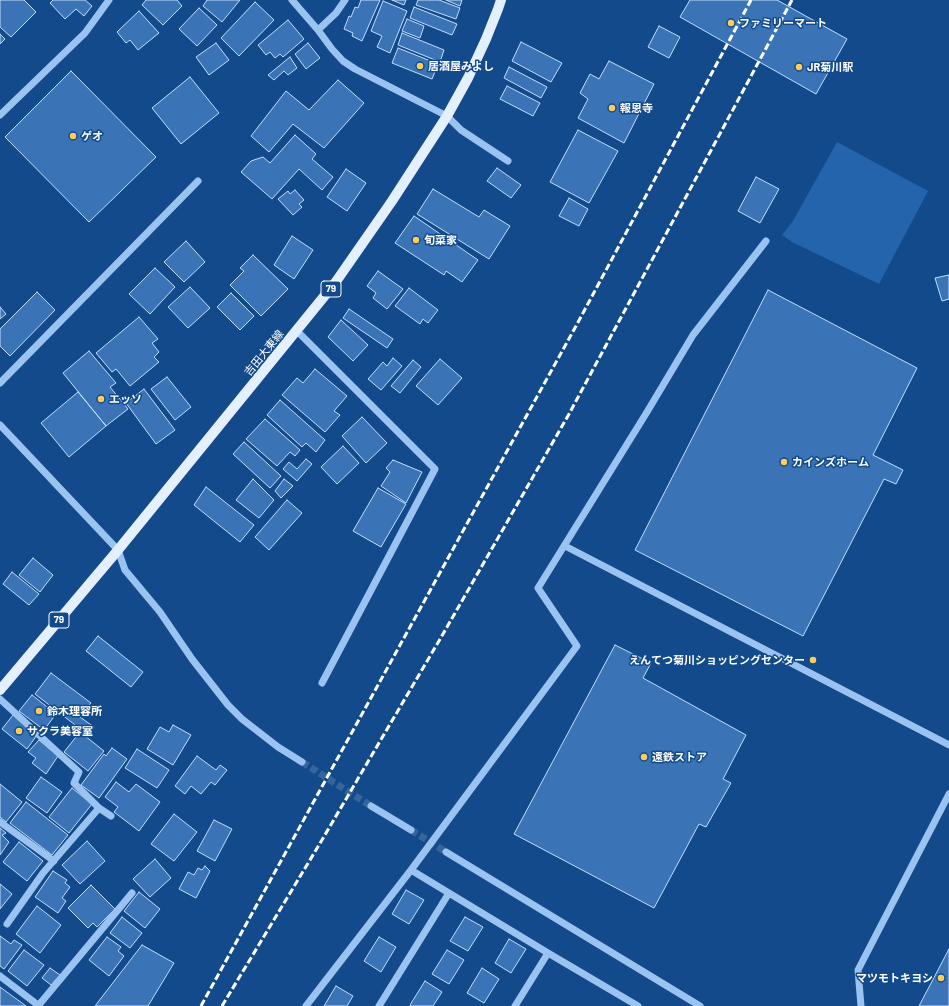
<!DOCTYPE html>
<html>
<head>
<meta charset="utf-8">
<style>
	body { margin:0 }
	canvas { display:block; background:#124a8c }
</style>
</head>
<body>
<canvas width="949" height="1006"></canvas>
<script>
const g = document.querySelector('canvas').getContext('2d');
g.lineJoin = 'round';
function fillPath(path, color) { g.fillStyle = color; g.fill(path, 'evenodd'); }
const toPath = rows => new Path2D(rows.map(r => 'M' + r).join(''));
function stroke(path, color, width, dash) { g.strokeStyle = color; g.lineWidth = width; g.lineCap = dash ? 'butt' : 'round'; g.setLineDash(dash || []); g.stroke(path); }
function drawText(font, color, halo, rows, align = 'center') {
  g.font = font + ' Barlow,"Noto Sans JP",sans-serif'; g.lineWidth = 3; g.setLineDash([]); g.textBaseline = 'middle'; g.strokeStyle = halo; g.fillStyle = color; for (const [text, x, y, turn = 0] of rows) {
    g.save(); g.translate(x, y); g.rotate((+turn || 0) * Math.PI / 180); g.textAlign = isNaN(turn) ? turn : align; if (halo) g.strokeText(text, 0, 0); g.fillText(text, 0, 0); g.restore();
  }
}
fillPath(toPath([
	[837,142,928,191,879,284,792,242,782,235,793,221]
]), '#2364ac');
const building = toPath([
	[0,0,24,0,36,12,11,37,0,27,0,0],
	[53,0,85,0,92,6,84,16,76,9,65,19,50,3,53,0],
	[146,0,177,0,182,6,163,25,142,5,146,0],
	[207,0,240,0,222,22,203,6,207,0],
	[361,0,380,0,362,41,352,36,353,33,344,29,349,16,351,17,355,7,358,8,361,0],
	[392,0,406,0,404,5,392,0],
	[418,0,439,0,460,8,456,19,416,5,418,0],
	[446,0,462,0,460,6,446,0],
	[690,0,777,0,847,39,816,94,680,17,690,0],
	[383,1,407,11,390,53,377,47,382,36,371,31,383,1],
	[255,2,274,20,239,56,221,38,255,2],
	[414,7,457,24,452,35,410,18,414,7],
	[199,8,217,25,197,46,179,29,199,8],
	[139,11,159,33,138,50,130,40,126,43,117,32,139,11],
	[407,19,424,26,420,38,402,31,407,19],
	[288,20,304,39,283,57,280,54,275,58,270,52,266,55,258,45,288,20],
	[659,26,680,37,669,58,648,47,659,26],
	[402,33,444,50,440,62,398,45,402,33],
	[0,34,5,39,0,44,0,34],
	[521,42,562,63,551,82,512,61,521,42],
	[216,43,229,60,209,75,196,57,216,43],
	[308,43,320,58,306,69,295,54,308,43],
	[398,48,438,64,432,79,392,63,398,48],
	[290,57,297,68,288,75,284,71,274,80,268,75,290,57],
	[609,61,654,84,624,143,578,118,588,99,580,93,590,74,599,79,609,61],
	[509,67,547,87,541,98,504,78,509,67],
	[71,71,156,157,89,222,5,137,71,71],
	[190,77,219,113,181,144,152,108,190,77],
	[338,80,364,103,324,148,293,124,269,152,251,136,286,91,309,110,338,80],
	[507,86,540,103,533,116,500,99,507,86],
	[578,130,618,151,589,203,550,182,578,130],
	[295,135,316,154,312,159,333,177,322,190,299,169,272,199,241,172,251,161,263,157,270,163,295,135],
	[497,168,521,185,511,198,487,181,497,168],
	[346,169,366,183,347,211,327,197,346,169],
	[756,177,779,189,760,223,738,211,756,177],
	[433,189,479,217,484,210,510,226,489,259,417,214,433,189],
	[295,190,304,200,299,204,302,207,293,215,278,199,288,191,290,194,295,190],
	[569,198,588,209,579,226,559,216,569,198],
	[414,216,478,260,462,282,446,271,444,275,395,243,414,216],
	[292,236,313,250,294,279,274,265,292,236],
	[186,241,205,262,184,282,164,262,186,241],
	[253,255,288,289,261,316,230,285,244,271,240,268,253,255],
	[155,268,175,287,150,314,129,294,155,268],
	[378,271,403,289,387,309,373,298,376,293,367,286,378,271],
	[949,275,949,299,942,301,935,278,949,275],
	[190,287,210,308,188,328,168,307,190,287],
	[409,288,438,310,428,323,423,319,420,324,395,306,409,288],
	[768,290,917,368,873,455,903,470,896,484,884,479,803,636,635,550,768,290],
	[37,292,55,310,10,356,0,346,0,329,37,292],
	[231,293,254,316,240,330,217,307,231,293],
	[0,307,6,314,0,319,0,307],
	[349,309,393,339,387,348,343,318,349,309],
	[139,317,158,339,152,343,159,352,154,357,159,362,130,386,116,369,112,372,96,353,139,317],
	[341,320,368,345,353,361,328,337,341,320],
	[89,351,116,383,110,387,128,409,106,426,63,373,89,351],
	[393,358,402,366,381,390,368,379,383,362,387,366,393,358],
	[440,359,462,378,438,405,416,386,440,359],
	[413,360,421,367,400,393,391,386,413,360],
	[315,369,347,396,334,411,340,415,325,432,282,395,297,378,303,383,315,369],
	[167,377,191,407,175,420,151,389,167,377],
	[144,389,175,430,156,444,126,403,144,389],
	[78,392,106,426,69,457,41,423,78,392],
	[280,400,325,440,316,452,306,443,302,447,267,415,280,400],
	[362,417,387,443,366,463,342,436,362,417],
	[265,419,300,450,295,456,290,452,277,466,246,439,265,419],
	[244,442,281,476,270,488,233,454,244,442],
	[343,446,359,463,337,484,321,467,343,446],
	[306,459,312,464,297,481,283,469,289,462,297,469,306,459],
	[393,460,422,472,406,503,381,486,390,472,386,468,393,460],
	[253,479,274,500,259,518,236,500,253,479],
	[284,479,293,486,281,498,275,491,284,479],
	[206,487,254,525,240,542,194,505,206,487],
	[378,488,406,504,381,547,353,531,378,488],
	[287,500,302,513,269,550,255,537,287,500],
	[33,558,53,575,40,592,19,575,33,558],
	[12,572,39,594,29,605,3,584,12,572],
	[98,636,143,672,131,687,86,651,98,636],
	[615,645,651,663,643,678,746,735,723,779,731,783,706,827,699,824,654,908,514,834,615,645],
	[51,673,91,703,80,717,94,727,88,735,35,694,51,673],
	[32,695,56,714,44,730,19,711,32,695],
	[13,715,37,735,27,749,2,729,13,715],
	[173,725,191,735,173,765,147,749,160,727,169,732,173,725],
	[80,732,104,751,88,771,64,752,80,732],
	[39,740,58,756,46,774,32,763,36,758,28,752,39,740],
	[112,748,127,759,99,798,81,785,104,754,106,756,112,748],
	[137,749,169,770,157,788,125,768,137,749],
	[197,756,216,770,220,765,227,770,215,785,211,782,201,794,191,786,185,794,175,786,197,756],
	[41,777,62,792,47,813,26,798,41,777],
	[116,782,129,792,136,784,160,802,139,831,114,812,118,807,105,797,116,782],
	[0,784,22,802,6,822,0,817,0,784],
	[72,788,92,804,69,833,49,817,72,788],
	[26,802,68,835,52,855,10,823,26,802],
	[174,814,197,832,174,861,151,844,174,814],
	[214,820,232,829,215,861,197,851,214,820],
	[0,828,6,833,2,835,9,842,0,855,0,828],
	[87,841,105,861,80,884,62,865,87,841],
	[19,842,43,861,27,881,3,862,19,842],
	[155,859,171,878,150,897,133,879,155,859],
	[205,866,210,871,196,898,179,889,188,872,194,875,198,868,202,870,205,866],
	[53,871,67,880,65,883,70,887,62,898,66,901,58,913,35,897,53,871],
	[0,884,12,894,0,909,0,884],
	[91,885,115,909,97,927,93,923,88,928,68,908,91,885],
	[406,890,424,900,409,924,392,914,406,890],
	[139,892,160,909,145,928,124,911,139,892],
	[37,906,61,925,40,953,16,934,37,906],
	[122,917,142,933,130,948,110,933,122,917],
	[465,917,483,927,468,951,450,941,465,917],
	[0,936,11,944,14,940,22,945,4,969,0,966,0,936],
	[107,937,121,947,118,951,124,956,109,976,89,960,107,937],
	[379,937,396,947,381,972,364,961,379,937],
	[509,939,526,949,511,973,495,963,509,939],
	[142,945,174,963,148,1006,95,1006,142,945],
	[949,949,949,1006,919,1006,949,949],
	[24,950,44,965,27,986,8,971,24,950],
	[447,950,464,960,449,984,432,974,447,950],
	[50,968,60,975,51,985,42,978,50,968],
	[482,968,499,979,484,1003,467,993,482,968],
	[425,981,442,992,433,1006,411,1006,410,1005,425,981],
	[336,986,353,996,347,1006,324,1006,336,986],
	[0,987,26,1006,0,1006,0,987]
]);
fillPath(building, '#3a74b6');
stroke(building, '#c1ddfc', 1);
stroke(toPath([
	[302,762,371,806],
	[411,830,446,852]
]), '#36659d', 7, [7, 3.5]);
stroke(toPath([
	[292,0,318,30,332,49,343,61,355,69,447,116,461,130,508,161],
	[318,30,336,13,345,0],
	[0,115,85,33,109,0],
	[297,331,435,469,322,683],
	[0,383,198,181],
	[0,425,118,550,125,570,160,612,192,659,228,705,242,719,278,747,302,762],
	[565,546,949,745],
	[0,699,13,711,79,772,74,783,99,808,111,816],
	[371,806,411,830],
	[0,822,54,861],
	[446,852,700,1006],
	[411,870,548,953,638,1006],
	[7,924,43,873,99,808],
	[0,976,38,1005],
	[38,1006,132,893],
	[306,1006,411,870,577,646,538,588,647,412,693,335,766,241],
	[379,1006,449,893],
	[515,1006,548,953],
	[861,1006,858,970,949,794]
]), '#9ac3f1', 7);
stroke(toPath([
	[0,690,118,550,335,283,392,201,447,116,468,78,486,39,498,9,501,0]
]), '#e4efff', 10);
stroke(toPath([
	[201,1006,576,326,751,0],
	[222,1006,319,845,443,634,569,414,792,0]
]), '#fff', 3, [7, 3]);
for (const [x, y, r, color] of [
	[731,23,4,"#ffcc5a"],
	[420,66,4,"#ffcc5a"],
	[799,67,4,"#ffcc5a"],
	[612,108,4,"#ffcc5a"],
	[73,136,4,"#ffcc5a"],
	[416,240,4,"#ffcc5a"],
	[101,399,4,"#ffcc5a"],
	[784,462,4,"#ffcc5a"],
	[813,660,4,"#ffcc5a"],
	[39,711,4,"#ffcc5a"],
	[19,731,4,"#ffcc5a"],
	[644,757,4,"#ffcc5a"],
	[941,978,4,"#ffcc5a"]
]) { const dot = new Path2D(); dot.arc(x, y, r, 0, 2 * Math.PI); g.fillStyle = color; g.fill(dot); stroke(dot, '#124a8c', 1.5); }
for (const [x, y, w] of [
	[331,289,20],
	[59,620,20]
]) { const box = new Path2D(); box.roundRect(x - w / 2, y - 8, w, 16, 3); g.fillStyle = '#124a8c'; g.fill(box); stroke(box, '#fff', 1); }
drawText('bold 10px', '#fff', null, [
	["79",331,289],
	["79",59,620]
]);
drawText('bold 11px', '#fff', '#124a8c', [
	["ファミリーマート",739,23],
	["居酒屋みよし",428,66],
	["JR菊川駅",807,67],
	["報恩寺",620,108],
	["ゲオ",81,136],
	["旬菜家",424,240],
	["エッソ",109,399],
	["カインズホーム",792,462],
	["えんてつ菊川ショッピングセンター",805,660,"right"],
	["鈴木理容所",47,711],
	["サクラ美容室",27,731],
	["遠鉄ストア",652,757],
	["マツモトキヨシ",933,978,"right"]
], 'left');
drawText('11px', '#fff', '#124a8c', [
	["吉田大東線",264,353,-51]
]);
</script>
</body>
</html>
